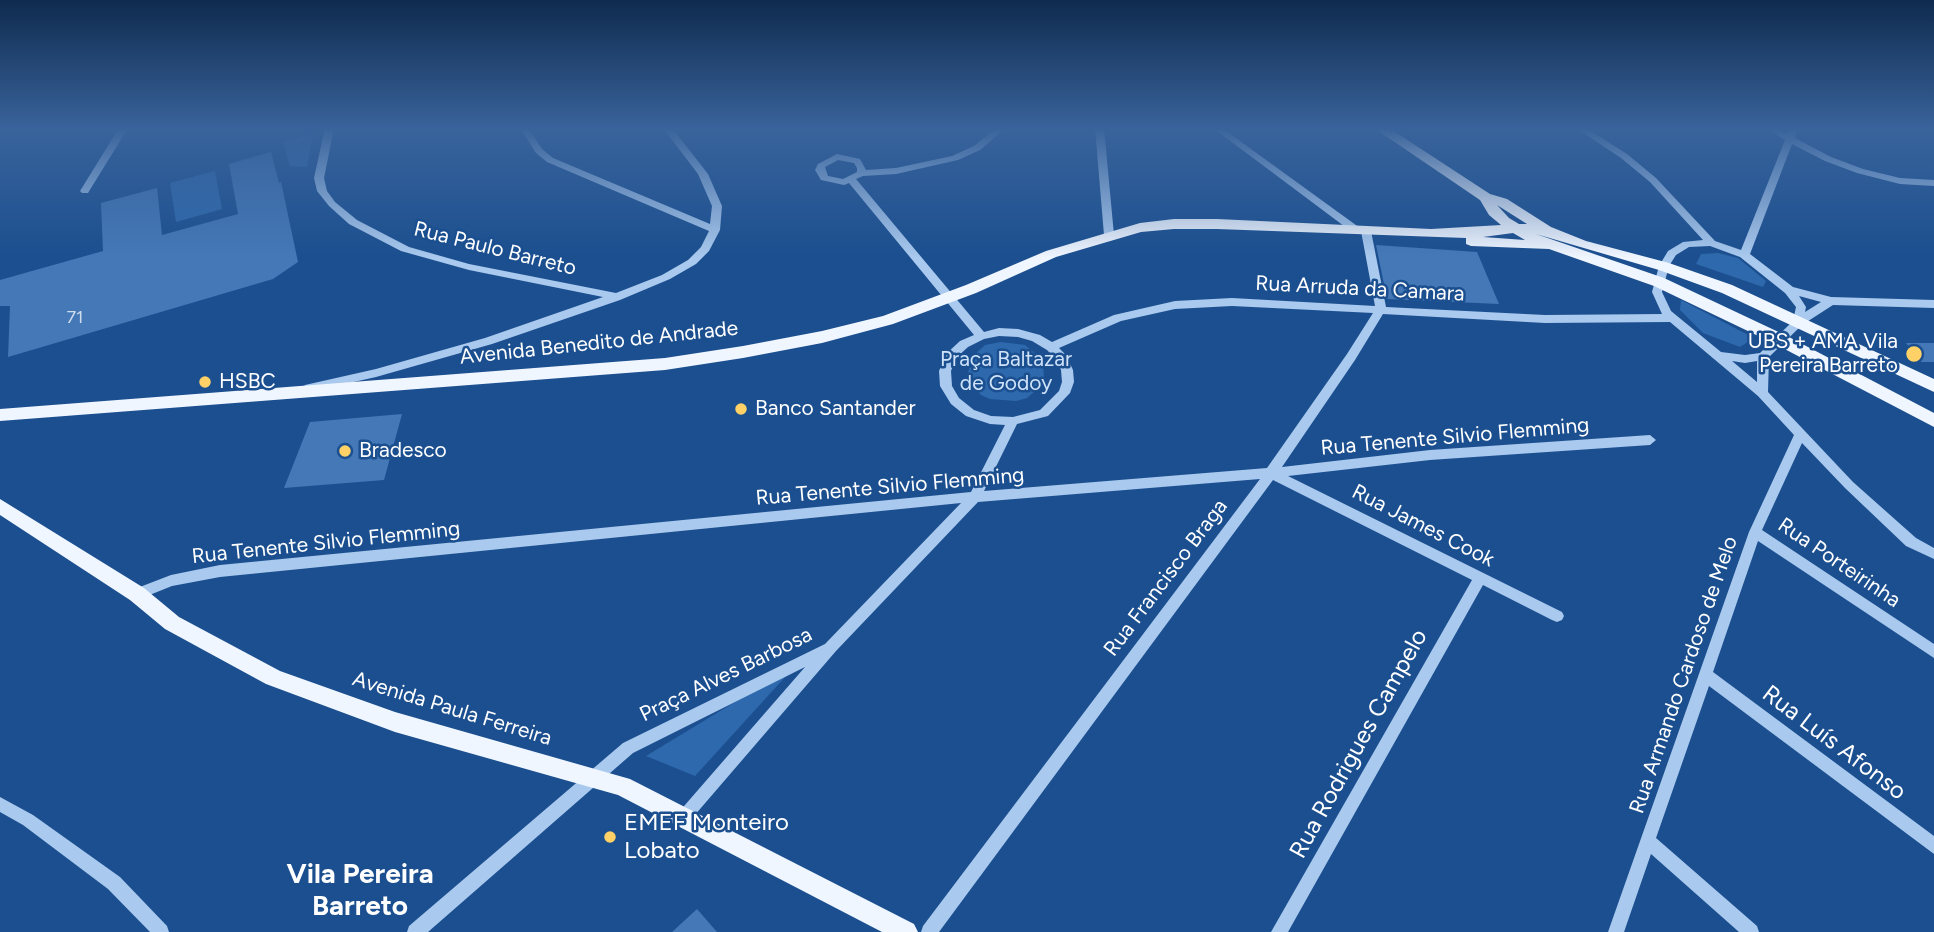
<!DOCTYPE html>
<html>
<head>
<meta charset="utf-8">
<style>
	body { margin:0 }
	canvas { display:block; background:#1b4f8f }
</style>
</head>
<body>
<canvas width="1934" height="932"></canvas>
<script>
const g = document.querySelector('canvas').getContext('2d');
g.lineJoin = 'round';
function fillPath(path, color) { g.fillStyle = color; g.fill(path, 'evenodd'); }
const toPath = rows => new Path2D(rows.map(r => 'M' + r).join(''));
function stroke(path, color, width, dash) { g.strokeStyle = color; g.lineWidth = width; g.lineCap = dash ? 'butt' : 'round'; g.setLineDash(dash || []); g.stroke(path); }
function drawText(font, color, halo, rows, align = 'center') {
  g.font = font + ' Figtree,sans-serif'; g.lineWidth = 5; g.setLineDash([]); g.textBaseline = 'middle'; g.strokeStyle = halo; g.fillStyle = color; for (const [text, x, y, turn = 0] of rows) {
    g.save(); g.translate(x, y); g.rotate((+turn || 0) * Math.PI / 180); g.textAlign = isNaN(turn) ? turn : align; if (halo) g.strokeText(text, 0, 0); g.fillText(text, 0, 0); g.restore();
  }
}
fillPath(toPath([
	[313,134,307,167,290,166,283,142],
	[215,171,222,209,176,222,170,183],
	[1718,253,1738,258,1766,281,1763,287,1696,264,1701,254],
	[1681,300,1754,338,1740,347,1703,333,1680,310],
	[1001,342,1025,345,1043,360,1044,378,1041,386,1027,398,1016,401,990,399,981,395,970,383,967,375,974,355,985,345],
	[796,665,695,776,646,756]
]), '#2e69ad');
fillPath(toPath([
	[271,152,279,183,281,182,298,262,273,279,8,357,10,306,0,306,0,280,103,251,101,203,157,188,162,235,238,214,229,164],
	[1376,245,1477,252,1499,304,1387,299],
	[1906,343,1934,343,1934,362,1921,362],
	[402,414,384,480,284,488,310,422],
	[697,909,717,932,672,932]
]), '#4478b7');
fillPath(toPath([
	[119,128,128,128,88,193,82,193,80,191,119,128],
	[325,128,334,128,324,178,327,191,335,202,357,220,409,247,469,264,616,293,662,275,688,260,701,247,709,231,547,162,536,153,520,128,528,128,542,149,553,158,710,224,712,206,698,174,663,128,672,128,708,174,722,206,720,230,709,251,696,264,670,279,620,300,492,344,376,377,309,392,305,391,303,388,305,385,376,369,485,338,603,297,469,270,401,251,349,224,329,206,317,191,314,178,325,128],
	[996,128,1006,128,980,150,958,160,896,174,863,176,856,179,984,332,999,328,1018,329,1040,335,1052,342,1114,315,1175,301,1232,298,1375,306,1361,231,1366,228,1371,231,1386,307,1545,315,1662,314,1652,292,1659,266,1668,251,1683,242,1703,240,1650,182,1621,158,1576,128,1586,128,1627,154,1656,178,1715,241,1741,250,1785,140,1766,128,1776,128,1787,134,1790,128,1798,128,1795,138,1831,157,1863,169,1900,178,1934,180,1934,186,1900,184,1857,173,1825,161,1792,144,1750,254,1793,287,1831,297,1934,300,1934,308,1833,305,1802,325,1769,357,1768,392,1853,482,1916,538,1934,548,1934,559,1906,546,1845,488,1802,443,1762,530,1934,644,1934,658,1758,541,1713,672,1934,836,1934,854,1709,686,1656,838,1757,926,1759,932,1739,932,1651,854,1624,932,1608,932,1749,532,1794,435,1758,396,1670,322,1545,323,1383,314,1355,360,1282,467,1430,450,1650,435,1656,440,1650,445,1430,460,1288,476,1562,612,1564,616,1562,620,1557,622,1552,620,1483,585,1288,932,1271,932,1472,580,1273,480,939,932,921,932,923,926,1260,479,978,502,836,651,688,823,683,826,678,823,675,818,678,813,805,667,633,753,428,932,407,932,409,926,623,743,825,644,961,503,220,577,172,586,137,600,132,598,130,594,132,590,171,575,220,565,971,492,1005,425,990,424,966,416,951,404,940,386,939,371,947,353,960,341,974,335,849,183,844,185,821,180,815,170,818,164,837,154,860,159,866,170,896,168,952,156,974,146,996,128],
	[838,160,854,163,857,168,857,172,843,179,828,176,825,167,838,160],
	[1710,246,1740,257,1785,293,1796,307,1793,321,1760,353,1745,355,1721,352,1671,311,1662,292,1669,266,1676,255,1689,247,1710,246],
	[1799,296,1821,302,1805,312,1806,307,1799,296],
	[1232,306,1373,313,1347,354,1267,468,984,491,1017,424,1048,416,1070,393,1074,382,1073,370,1066,355,1059,348,1121,321,1175,309,1232,306],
	[999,336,1018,337,1032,341,1047,350,1057,360,1061,370,1062,382,1059,391,1040,410,1013,417,991,416,974,410,959,398,952,386,951,371,956,358,968,347,984,339,999,336],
	[1732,361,1745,363,1757,361,1757,382,1732,361],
	[1095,128,1104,128,1114,235,1109,238,1104,235,1095,128],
	[1213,128,1222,128,1360,228,1360,232,1352,232,1213,128],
	[0,797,33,815,120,877,167,926,169,932,150,932,108,889,23,825,0,812,0,797]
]), '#a9c9ee');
fillPath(toPath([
	[1374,128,1389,128,1490,194,1507,199,1551,227,1586,241,1669,263,1732,285,1934,379,1934,392,1722,293,1659,270,1536,234,1664,278,1787,336,1934,413,1934,427,1775,344,1654,286,1549,249,1471,246,1466,244,1466,238,1217,229,1174,229,1141,232,1056,257,976,293,893,324,822,343,743,358,665,370,0,421,0,409,665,358,743,346,822,331,883,316,966,285,1046,251,1140,223,1174,219,1217,219,1431,229,1501,225,1489,215,1480,200,1374,128],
	[1497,205,1527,224,1519,224,1509,218,1497,205],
	[1513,233,1525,240,1483,237,1513,233],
	[0,499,144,588,179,617,280,671,395,712,630,779,914,924,918,932,882,932,618,795,395,732,266,684,165,629,130,600,0,515,0,499]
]), '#f0f6ff');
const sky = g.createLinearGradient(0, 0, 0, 258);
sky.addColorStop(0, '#0f2b4f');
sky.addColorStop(0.5, '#39639b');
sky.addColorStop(1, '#39639b00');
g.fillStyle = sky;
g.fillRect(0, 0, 1934, 258);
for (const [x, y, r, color] of [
	[1914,354,9,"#ffd166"],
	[205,382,7,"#ffd166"],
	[741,409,7,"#ffd166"],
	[345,451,7,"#ffd166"],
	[610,837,7,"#ffd166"]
]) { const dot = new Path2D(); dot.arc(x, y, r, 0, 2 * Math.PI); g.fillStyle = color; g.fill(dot); stroke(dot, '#1b4f8f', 2.5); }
drawText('18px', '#d0dded', null, [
	["71",75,318]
]);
drawText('21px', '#fff', '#1b4f8f', [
	["Rua Paulo Barreto",495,249,14],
	["Rua Arruda da Camara",1360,289,3],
	["Avenida Benedito de Andrade",599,343,-6],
	["Rua Tenente Silvio Flemming",1455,437,-5],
	["Rua Tenente Silvio Flemming",890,487,-5],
	["Rua James Cook",1423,526,27],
	["Rua Tenente Silvio Flemming",326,543,-6],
	["Rua Porteirinha",1839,563,34],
	["Rua Francisco Braga",1166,578,-53],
	["Praça Alves Barbosa",726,675,-26],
	["Rua Armando Cardoso de Melo",1684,675,-71],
	["Avenida Paula Ferreira",452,709,17]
]);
drawText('21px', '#fff', '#1b4f8f', [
	["UBS + AMA Vila",1898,342,"right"],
	["Pereira Barreto",1898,366,"right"],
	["HSBC",219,382],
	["Banco Santander",755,409],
	["Bradesco",359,451]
], 'left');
drawText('21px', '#cfe3fa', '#1b4f8f', [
	["Praça Baltazar",1006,360],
	["de Godoy",1006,384]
]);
drawText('24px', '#fff', '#1b4f8f', [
	["Rua Luís Afonso",1834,743,37],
	["Rua Rodrigues Campelo",1359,744,-61]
]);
drawText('24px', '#fff', '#1b4f8f', [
	["EMEF Monteiro",624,823],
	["Lobato",624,851]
], 'left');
drawText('bold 28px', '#fff', '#1b4f8f', [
	["Vila Pereira",360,875],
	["Barreto",360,907]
]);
</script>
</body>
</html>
